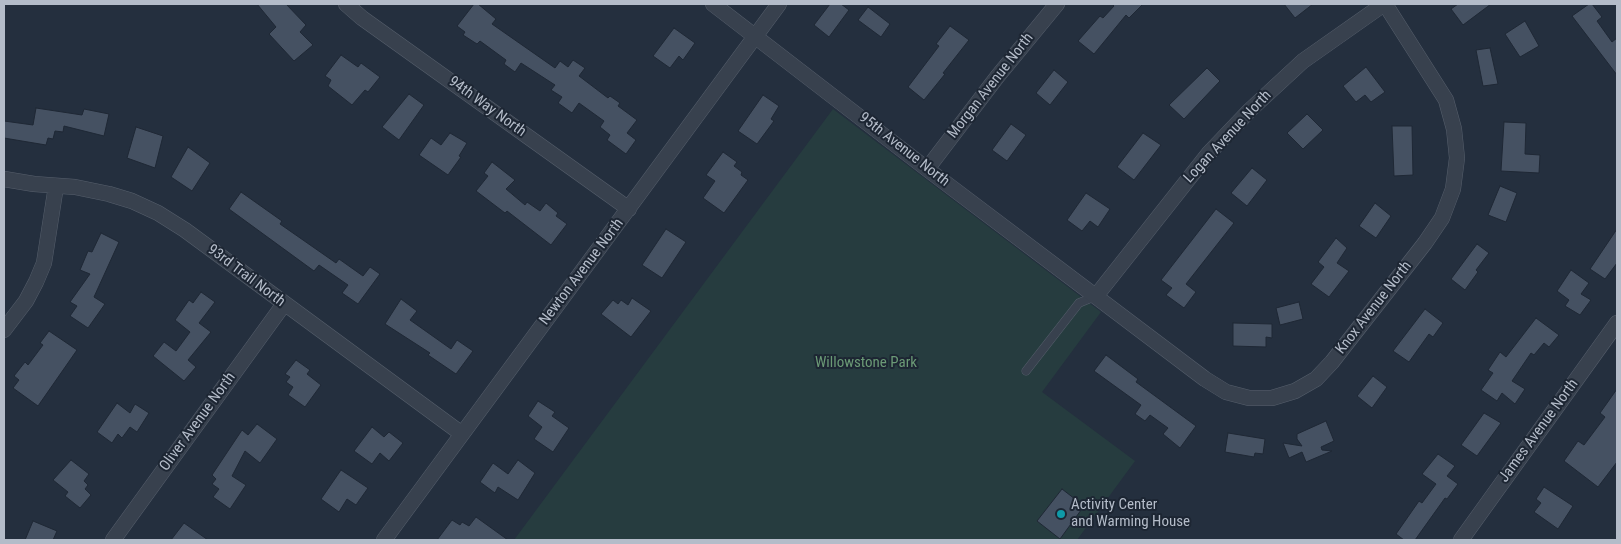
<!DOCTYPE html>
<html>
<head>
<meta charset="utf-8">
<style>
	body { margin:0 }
	#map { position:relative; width:1621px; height:544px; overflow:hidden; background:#242f3e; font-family:"Roboto Condensed",sans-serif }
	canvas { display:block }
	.frame { position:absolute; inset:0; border:5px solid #b4bcc9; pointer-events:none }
</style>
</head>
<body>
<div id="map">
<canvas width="1621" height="544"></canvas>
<div class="frame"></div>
</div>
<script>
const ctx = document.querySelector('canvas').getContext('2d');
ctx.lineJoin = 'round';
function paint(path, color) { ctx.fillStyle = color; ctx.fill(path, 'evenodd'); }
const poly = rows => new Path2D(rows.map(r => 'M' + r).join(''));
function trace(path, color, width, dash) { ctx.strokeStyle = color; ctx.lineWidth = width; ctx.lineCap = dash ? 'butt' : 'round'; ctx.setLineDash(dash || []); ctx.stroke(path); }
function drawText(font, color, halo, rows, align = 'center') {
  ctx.font = font + ' "Roboto Condensed",sans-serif'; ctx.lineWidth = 4; ctx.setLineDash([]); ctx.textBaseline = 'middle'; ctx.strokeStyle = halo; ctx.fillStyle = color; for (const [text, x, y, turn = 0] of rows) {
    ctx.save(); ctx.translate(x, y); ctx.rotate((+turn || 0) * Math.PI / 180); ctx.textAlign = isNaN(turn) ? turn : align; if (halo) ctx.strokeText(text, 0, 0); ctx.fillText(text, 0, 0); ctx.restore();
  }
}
const green = poly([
	[833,109,1101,312,1042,392,1135,461,1077,540,514,540]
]);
const building = poly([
	[257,4,286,4,306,25,300,32,313,45,294,61,269,34,276,27,257,4],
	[474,4,478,4,496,19,492,24,555,68,560,61,568,67,573,60,585,68,579,76,608,98,610,96,620,103,618,106,637,120,627,133,636,140,626,154,607,140,610,135,600,127,604,121,579,103,572,113,558,103,562,97,551,90,555,85,521,63,515,72,504,64,506,60,480,41,477,44,463,35,465,32,457,26,474,4],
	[830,4,841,4,849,10,829,37,814,25,830,4],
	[1112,4,1143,4,1129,18,1126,15,1094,54,1078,41,1100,16,1103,18,1114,6,1112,4],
	[1284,4,1313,4,1295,18,1284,4],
	[1458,4,1491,4,1463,25,1451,9,1458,4],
	[1589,4,1592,4,1602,17,1597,21,1612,42,1617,38,1617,75,1572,16,1589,4],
	[868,7,890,24,881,37,858,20,868,7],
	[1525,21,1539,46,1520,57,1505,34,1525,21],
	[950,26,969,40,943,73,945,74,924,100,908,87,939,46,936,44,950,26],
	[674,28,695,43,683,60,679,56,670,68,653,56,674,28],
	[1490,48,1498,84,1483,86,1476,50,1490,48],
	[341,55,358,67,361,63,380,77,368,92,365,90,352,105,328,86,331,80,325,76,341,55],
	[1366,67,1385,92,1371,102,1365,95,1356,102,1343,86,1366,67],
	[1207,68,1220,81,1184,119,1169,105,1207,68],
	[1054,70,1068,82,1050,105,1036,93,1054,70],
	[409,94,424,105,399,140,382,127,409,94],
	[763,95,779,106,771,119,774,121,757,144,738,131,763,95],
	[36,108,82,115,84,109,109,114,104,136,64,126,63,132,55,131,53,139,48,138,46,145,4,138,4,121,33,125,36,108],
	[1307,114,1323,130,1303,149,1287,133,1307,114],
	[1504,122,1526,123,1525,154,1540,155,1539,173,1501,171,1504,122],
	[1011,124,1026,135,1007,161,992,150,1011,124],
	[1392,126,1412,126,1413,175,1394,176,1392,126],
	[136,127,163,136,155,168,127,158,136,127],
	[450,133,467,143,459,156,461,157,448,175,419,155,431,138,441,145,450,133],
	[1143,133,1161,145,1134,180,1117,167,1143,133],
	[188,147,210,163,192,191,171,177,188,147],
	[723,152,737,162,734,166,742,172,741,175,748,180,724,213,703,198,715,181,706,175,723,152],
	[492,162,515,180,506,189,525,205,527,202,540,211,546,203,558,213,556,216,567,224,551,245,507,211,505,213,476,191,488,176,484,173,492,162],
	[1252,168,1267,180,1247,206,1231,193,1252,168],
	[1500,186,1517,193,1506,222,1488,215,1500,186],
	[241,192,282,221,280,224,336,263,339,259,363,276,370,267,380,274,358,304,342,293,348,285,319,265,314,271,229,209,241,192],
	[1086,193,1110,209,1098,227,1090,221,1082,231,1067,220,1086,193],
	[1375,203,1391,216,1376,238,1359,226,1375,203],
	[1216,209,1234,223,1186,284,1196,292,1184,308,1166,295,1172,288,1161,280,1216,209],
	[666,229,686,242,662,278,642,265,666,229],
	[1617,229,1617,263,1605,279,1590,269,1617,229],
	[101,233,119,242,94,297,105,304,88,328,70,316,77,306,70,302,90,274,80,270,88,251,92,252,101,233],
	[1336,238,1347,248,1337,263,1349,271,1329,297,1311,284,1324,267,1318,262,1336,238],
	[1477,244,1489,253,1476,270,1478,272,1465,290,1451,279,1477,244],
	[1571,270,1589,283,1581,294,1591,300,1580,315,1565,306,1569,300,1557,291,1571,270],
	[201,292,215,302,199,323,211,332,188,360,196,367,184,381,153,356,164,342,176,351,190,332,175,320,189,300,193,303,201,292],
	[632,298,651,311,631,337,601,314,613,300,618,304,621,300,628,305,632,298],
	[401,299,417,311,410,320,451,349,457,340,473,351,456,374,428,355,430,353,385,324,401,299],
	[1299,302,1303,319,1280,325,1276,308,1299,302],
	[1425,309,1443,323,1433,337,1429,334,1409,362,1393,351,1425,309],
	[1536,318,1559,335,1549,347,1544,343,1534,355,1531,353,1512,381,1525,389,1515,404,1502,393,1497,401,1481,390,1493,373,1488,370,1500,352,1506,357,1536,318],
	[1233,323,1272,324,1272,338,1266,337,1266,347,1233,346,1233,323],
	[49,331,77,350,38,406,13,388,19,380,14,376,25,362,28,365,43,345,40,343,49,331],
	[1106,355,1138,379,1136,382,1196,426,1180,448,1163,434,1168,428,1150,415,1145,421,1135,414,1141,405,1094,371,1106,355],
	[296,360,310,370,307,374,321,385,305,407,288,395,293,387,286,382,290,377,285,374,296,360],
	[1373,376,1387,387,1372,408,1357,396,1373,376],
	[1617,389,1617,462,1598,487,1564,461,1578,441,1584,445,1605,417,1600,413,1617,389],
	[538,401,555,412,552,416,569,428,553,452,534,439,542,427,528,416,538,401],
	[117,403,130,413,135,404,149,413,137,432,130,427,122,438,118,434,112,443,97,432,117,403],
	[1484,413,1501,423,1477,456,1461,445,1484,413],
	[1326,421,1334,441,1321,447,1322,450,1332,451,1306,462,1302,452,1289,458,1283,443,1302,446,1297,439,1297,434,1326,421],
	[257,424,277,439,260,463,245,451,232,476,246,485,230,509,213,497,219,489,212,484,216,479,212,475,242,430,248,435,257,424],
	[372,427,384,437,389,432,403,443,389,461,380,453,372,464,354,451,372,427],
	[1228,433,1265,439,1263,454,1255,453,1254,457,1225,452,1228,433],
	[1438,454,1455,466,1447,476,1458,484,1447,499,1445,498,1415,540,1404,540,1396,534,1419,501,1422,503,1436,484,1422,474,1438,454],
	[71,460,89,474,84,481,88,485,85,489,91,495,80,508,65,496,68,492,53,480,71,460],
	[518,460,535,473,518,500,498,487,495,493,480,482,493,463,508,474,518,460],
	[341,470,368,488,356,505,347,499,339,512,321,499,341,470],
	[1544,487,1573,506,1558,529,1534,512,1541,503,1536,499,1544,487],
	[1062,489,1084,506,1060,539,1037,521,1062,489],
	[476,517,508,540,437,540,452,520,460,525,462,522,469,526,476,517],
	[33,521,57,531,53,540,25,540,33,521],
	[184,523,208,540,171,540,184,523]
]);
const service = poly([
	[1026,371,1079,303,1096,296]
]);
const minor = poly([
	[346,4,362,18,629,209],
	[713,4,927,169,1205,379,1226,392,1249,398,1272,398,1295,391,1316,379,1332,362,1425,243,1442,218,1453,189,1457,158,1454,129,1446,100,1385,4],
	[927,169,997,77,1057,4],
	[4,179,34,184,75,187,109,194,132,201,158,213,185,230,462,434],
	[1096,296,1209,153,1250,110,1303,61,1384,4],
	[4,330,26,301,36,282,44,263,56,186],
	[113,540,284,304],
	[384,540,779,4],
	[1461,540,1617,323]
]);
const markers = [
	[1061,514,5,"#0f9aa8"]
];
const streetNames = [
	["Morgan Avenue North",991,86,-52],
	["94th Way North",487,107,36],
	["Logan Avenue North",1228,137,-47],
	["95th Avenue North",904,150,38],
	["Newton Avenue North",582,272,-53],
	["93rd Trail North",246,276,37],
	["Knox Avenue North",1374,308,-52],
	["Oliver Avenue North",198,422,-54],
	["James Avenue North",1539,431,-54]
];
const parkNames = [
	["Willowstone Park",866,363]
];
const poiNames = [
	["Activity Center",1071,505],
	["and Warming House",1071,522]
];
paint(green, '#263c3f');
paint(building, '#455162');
trace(building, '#1f2835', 1);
trace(service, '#565f6c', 9);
trace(minor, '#565f6c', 16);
trace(service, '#38414e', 8);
trace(minor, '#38414e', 15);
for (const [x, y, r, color] of markers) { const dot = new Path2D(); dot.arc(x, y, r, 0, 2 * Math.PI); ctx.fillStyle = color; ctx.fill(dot); trace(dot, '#1d2633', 2); }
drawText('15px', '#b4bcc9', '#1d2633', streetNames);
drawText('15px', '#6b9a76', '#1d2633', parkNames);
drawText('15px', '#b4bcc9', '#1d2633', poiNames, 'left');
</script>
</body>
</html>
